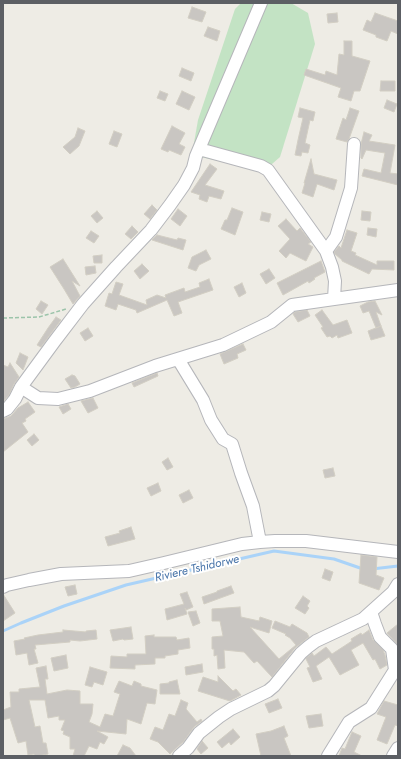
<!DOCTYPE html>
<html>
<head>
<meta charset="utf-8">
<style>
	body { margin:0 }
	#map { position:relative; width:401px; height:759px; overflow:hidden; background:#eeece5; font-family:Jost,sans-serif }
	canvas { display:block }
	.frame { position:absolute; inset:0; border:4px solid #5c5f64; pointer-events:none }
</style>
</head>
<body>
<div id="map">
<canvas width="401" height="759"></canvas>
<div class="frame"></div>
</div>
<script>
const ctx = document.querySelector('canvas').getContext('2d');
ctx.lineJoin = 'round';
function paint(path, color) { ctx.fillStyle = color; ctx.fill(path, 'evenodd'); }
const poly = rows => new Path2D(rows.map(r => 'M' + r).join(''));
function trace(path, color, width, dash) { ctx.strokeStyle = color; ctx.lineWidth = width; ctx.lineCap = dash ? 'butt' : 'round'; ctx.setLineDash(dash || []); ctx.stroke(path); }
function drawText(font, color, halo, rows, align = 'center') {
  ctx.font = font + ' Jost,sans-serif'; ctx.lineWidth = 4; ctx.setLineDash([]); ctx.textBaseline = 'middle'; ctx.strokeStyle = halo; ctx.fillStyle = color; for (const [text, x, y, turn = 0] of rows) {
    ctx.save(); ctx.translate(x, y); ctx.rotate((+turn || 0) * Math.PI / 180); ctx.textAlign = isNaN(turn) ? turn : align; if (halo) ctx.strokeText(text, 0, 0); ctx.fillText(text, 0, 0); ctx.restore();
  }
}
const green = poly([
	[241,3,291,3,308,13,315,44,280,157,264,171,196,156,192,154,198,120,235,9]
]);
const stream = poly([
	[372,569,398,566],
	[3,631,21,623,64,606,126,585,274,551,334,559,363,569]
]);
const building = poly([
	[192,7,206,12,202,22,188,18,192,7],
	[337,13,338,22,328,23,327,14,337,13],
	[375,13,398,21,398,34,391,31,387,41,376,37,376,35,363,30,367,20,371,22,375,13],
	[208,27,220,31,217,41,204,36,208,27],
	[344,41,352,41,352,56,370,61,360,91,354,91,351,101,338,97,341,88,304,75,306,69,325,75,326,71,337,75,339,54,344,55,344,41],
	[182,68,194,73,191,81,179,76,182,68],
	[381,81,395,81,395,91,380,91,381,81],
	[160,91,168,94,165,101,157,98,160,91],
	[182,91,195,97,189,110,176,104,182,91],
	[387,100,397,104,394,112,384,108,387,100],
	[300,108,315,112,313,121,310,120,305,143,310,145,308,153,302,152,301,156,295,155,298,140,303,118,298,117,300,108],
	[350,108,359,111,349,139,347,142,336,139,343,118,346,120,350,108],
	[172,126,185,133,179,144,185,147,181,155,169,150,168,152,161,149,172,126],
	[78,128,85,131,79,146,70,154,63,147,75,137,78,128],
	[114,131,122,134,117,147,109,144,114,131],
	[364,132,372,135,369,141,395,145,390,173,398,174,398,185,362,176,364,169,381,173,385,153,366,150,362,159,361,158,361,144,364,132],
	[311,159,314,174,337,180,334,190,317,184,313,197,302,193,305,183,304,183,311,159],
	[210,164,217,169,205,185,224,191,221,199,209,196,207,202,199,199,200,195,191,192,210,164],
	[152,205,157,210,150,219,144,214,152,205],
	[232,208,243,212,235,235,221,229,225,220,227,220,232,208],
	[178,209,187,216,180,226,171,219,178,209],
	[97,211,103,218,97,223,91,216,97,211],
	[362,211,371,212,370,221,361,220,362,211],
	[262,212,271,214,269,222,260,220,262,212],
	[286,219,297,231,300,228,311,242,308,244,313,247,306,261,290,253,286,258,279,251,290,239,278,226,286,219],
	[132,226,138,232,131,239,125,234,132,226],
	[368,228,377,229,376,237,367,235,368,228],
	[347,230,357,233,351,251,356,253,355,255,377,265,377,261,394,261,394,270,372,269,369,274,342,261,342,260,335,254,334,252,339,246,341,248,347,230],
	[91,231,99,236,94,243,86,238,91,231],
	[157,235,177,240,178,238,186,240,183,250,152,240,157,235],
	[206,250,211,259,199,265,196,271,188,268,192,257,206,250],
	[102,255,102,263,94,263,93,256,102,255],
	[63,259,80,286,72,281,80,296,73,304,64,289,50,267,63,259],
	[321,261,325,272,314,278,315,279,309,283,308,281,283,295,277,283,321,261],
	[142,264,149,271,140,279,134,271,142,264],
	[95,266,96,273,86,275,85,267,95,266],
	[269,269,275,278,266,284,260,274,269,269],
	[209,279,213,290,178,302,182,313,174,316,167,300,137,313,136,310,118,304,116,310,105,306,109,293,112,294,116,282,123,284,119,295,147,305,146,300,157,295,166,298,165,295,184,288,185,292,200,287,199,283,209,279],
	[242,283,246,293,239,297,234,287,242,283],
	[41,301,48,305,42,314,36,309,41,301],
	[375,301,382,315,376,312,381,326,376,328,369,311,363,313,360,306,368,302,375,301],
	[307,310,310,316,298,322,293,314,295,312,307,310],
	[322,310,333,325,347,320,352,333,338,338,337,335,332,338,330,336,327,337,321,328,323,327,315,315,322,310],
	[56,317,61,320,41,347,37,345,48,328,56,317],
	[381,326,385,336,371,340,368,331,381,326],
	[88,328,93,336,85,341,80,333,88,328],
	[243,344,246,350,237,354,238,358,224,364,220,354,243,344],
	[20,353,28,357,23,370,16,363,20,353],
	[10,363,19,377,14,384,9,395,3,402,3,365,8,367,10,363],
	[157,373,158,376,134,387,132,383,157,373],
	[72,375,75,376,80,384,75,387,71,388,65,379,72,375],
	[93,398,98,408,88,413,81,401,93,398],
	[28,402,35,412,25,419,26,421,22,423,28,432,3,452,3,419,11,416,18,408,28,402],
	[68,404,71,409,63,414,59,407,68,404],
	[34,434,39,440,32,446,27,440,34,434],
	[168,458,173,467,167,470,162,462,168,458],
	[333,468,335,476,325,478,323,470,333,468],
	[158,483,161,491,151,496,147,488,158,483],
	[189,490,193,498,183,503,179,495,189,490],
	[131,527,135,539,108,546,105,537,120,533,119,531,131,527],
	[361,555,377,557,376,575,384,578,379,590,359,583,361,555],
	[325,569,333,572,330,581,322,578,325,569],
	[75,585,77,594,68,596,65,587,75,585],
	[231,586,234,593,204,604,202,597,217,592,217,591,231,586],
	[187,592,193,607,186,610,185,608,187,614,167,620,165,609,184,604,180,594,187,592],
	[3,594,15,613,3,621,3,594],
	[303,596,310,601,307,606,309,608,305,614,295,608,303,596],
	[240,607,241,617,259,621,260,617,272,621,269,633,250,627,279,659,296,645,290,638,285,635,286,634,272,628,275,621,290,627,292,624,307,633,309,637,295,648,272,677,257,661,254,663,244,652,224,650,225,668,218,669,217,655,214,656,214,649,212,649,212,637,223,636,220,621,212,621,212,609,240,607],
	[196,611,200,623,193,626,188,612,196,611],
	[398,624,398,645,387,633,398,624],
	[131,627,133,639,124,640,123,639,113,641,110,630,131,627],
	[63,630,86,632,86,631,96,630,97,639,80,641,70,640,70,642,35,645,36,649,34,649,38,663,29,665,27,653,16,655,14,641,25,639,24,638,38,635,63,632,63,630],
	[369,630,373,640,383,650,385,655,387,665,380,669,375,659,373,660,363,643,351,650,359,665,340,675,329,657,316,666,322,679,313,682,307,668,310,667,306,659,306,658,312,653,314,656,326,647,332,654,352,641,351,639,361,633,362,635,369,630],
	[154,635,154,637,176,637,177,640,189,638,190,648,178,650,178,654,165,656,165,658,155,658,155,664,135,665,135,669,110,668,111,656,127,657,127,654,146,654,145,636,154,635],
	[66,655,68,668,54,671,51,658,66,655],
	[202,664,203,672,186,675,185,667,202,664],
	[46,666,48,679,45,679,47,694,67,690,80,691,80,704,93,704,92,714,89,722,100,727,105,714,113,716,120,694,114,692,119,681,132,686,134,681,141,684,141,686,157,690,155,704,147,703,141,724,127,719,126,734,97,731,108,737,104,744,100,742,97,749,89,746,84,756,73,756,75,749,70,749,70,737,63,734,64,731,61,730,65,720,59,720,59,716,48,718,45,700,29,700,35,727,40,726,43,743,46,743,48,754,37,756,35,756,34,754,28,755,26,741,18,743,10,718,3,720,3,710,11,707,10,692,19,692,19,689,40,687,36,668,46,666],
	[90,667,107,672,103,685,94,682,92,687,85,685,90,667],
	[218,676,233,691,236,689,241,695,230,701,198,691,203,677,218,682,218,676],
	[177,680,180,694,160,694,160,684,169,683,169,682,177,680],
	[278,699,282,708,269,713,265,704,278,699],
	[181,700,188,703,186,709,197,722,201,719,202,721,194,727,184,741,170,754,158,742,150,739,155,727,163,730,169,714,175,716,181,700],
	[384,701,398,705,398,726,395,725,387,744,377,740,386,717,377,714,384,701],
	[321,714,323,726,309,728,306,716,321,714],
	[284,726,288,736,284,738,291,756,261,756,256,734,271,731,284,726],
	[233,729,240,737,231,745,229,742,222,748,217,742,233,729],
	[352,732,361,736,354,752,362,756,339,756,342,748,345,749,352,732],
	[202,741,208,748,201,754,197,749,202,741],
	[123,745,130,748,136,756,117,756,123,745]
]);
const path = poly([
	[3,318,39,317,66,309]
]);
const minor = poly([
	[199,149,261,166,268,170,326,251,332,267,335,281,334,299,398,290],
	[326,251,336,237,351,188,354,144],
	[178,359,203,400,211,420,223,439,232,444,241,473,253,506,260,542],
	[21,387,38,398,58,399,90,391,155,366,223,345,271,322,292,305,334,299],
	[3,411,7,409,15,399,21,387,54,342,83,304,116,267,151,230,170,205,184,185,193,168,196,156,261,3],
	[3,587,7,585,29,580,61,574,129,571,164,563,242,544,260,542,275,541,306,541,398,552],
	[179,756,188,748,199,733,219,717,231,709,268,691,274,686,301,653,308,647,316,641,363,619,393,592,398,584],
	[328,756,349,722,371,708,395,670,392,649,380,637,375,624,371,612],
	[393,756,398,748]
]);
const waterNames = [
	["Riviere Tshidorwe",197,569,-13]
];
paint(green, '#c3e3c4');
trace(stream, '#aad3f8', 3);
paint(building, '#c9c6c2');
trace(building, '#d2cec3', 1);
trace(minor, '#b5b6ba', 14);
trace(path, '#9cc4aa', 1.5, [4, 2]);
trace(minor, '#fff', 12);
drawText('italic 12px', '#4874a9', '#fff', waterNames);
</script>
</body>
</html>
